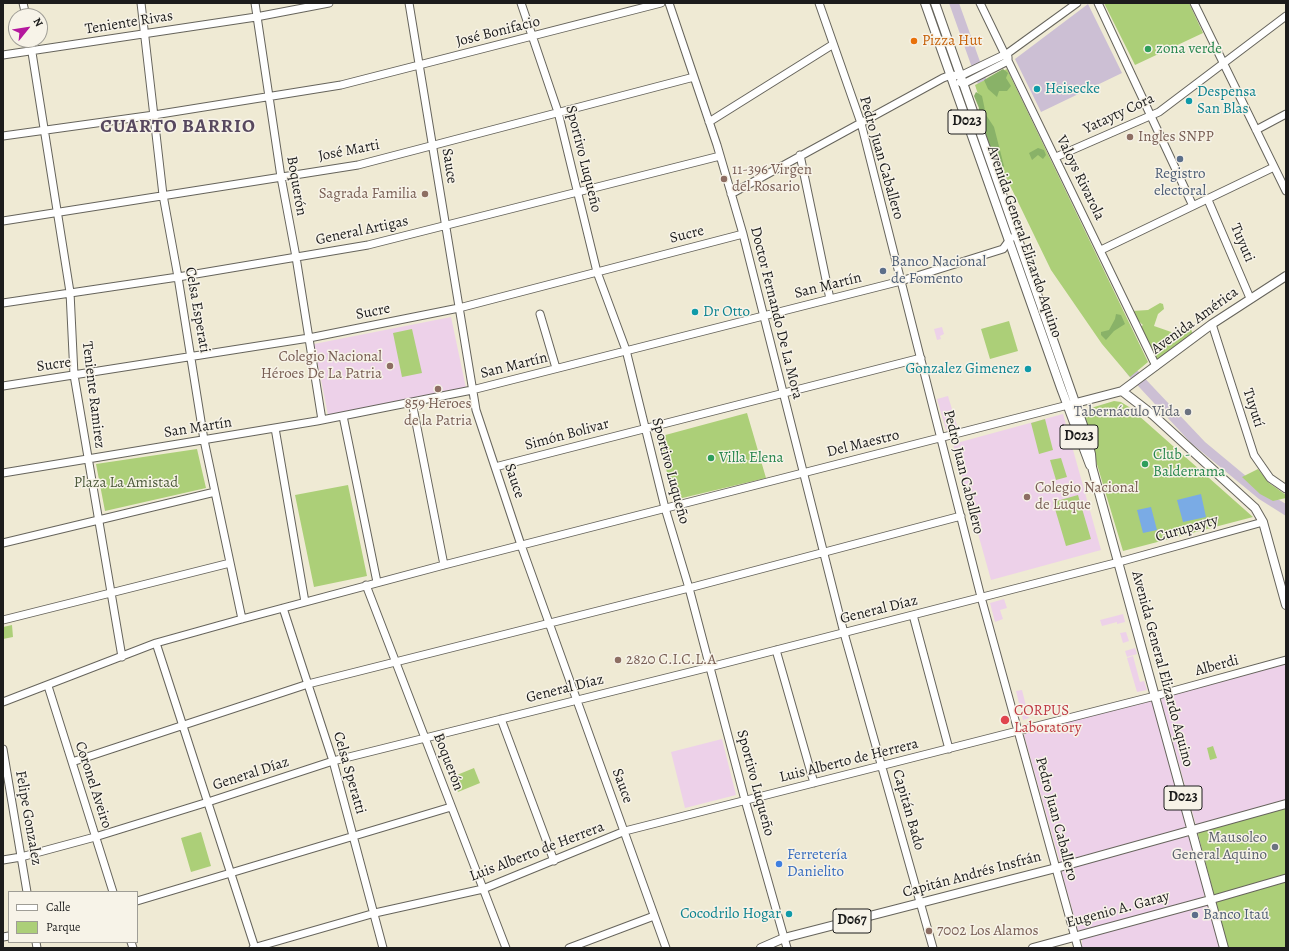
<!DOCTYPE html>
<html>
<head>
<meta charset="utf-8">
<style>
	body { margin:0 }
	#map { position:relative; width:1289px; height:951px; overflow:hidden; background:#efead4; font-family:Alegreya,serif }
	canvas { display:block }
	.frame { position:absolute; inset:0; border:4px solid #1c1c1c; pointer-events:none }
	.legend { position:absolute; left:8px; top:891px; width:130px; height:52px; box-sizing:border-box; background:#f7f3e8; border:1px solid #9f9d96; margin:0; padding:5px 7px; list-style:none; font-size:12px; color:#1c1c1c }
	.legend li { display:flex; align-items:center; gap:8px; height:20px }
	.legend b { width:20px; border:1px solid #9f9d96 }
	.north { position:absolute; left:8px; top:8px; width:40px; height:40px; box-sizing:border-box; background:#f7f3e8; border:1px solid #9f9d96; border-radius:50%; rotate:60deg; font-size:11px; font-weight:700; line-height:16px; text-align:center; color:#1c1c1c }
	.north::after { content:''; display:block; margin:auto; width:14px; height:18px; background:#b5179e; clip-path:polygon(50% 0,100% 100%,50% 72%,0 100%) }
</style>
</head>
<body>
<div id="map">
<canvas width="1289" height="951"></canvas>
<div class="frame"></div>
<ul class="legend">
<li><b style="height:5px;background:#fff"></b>Calle</li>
<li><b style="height:11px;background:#accf78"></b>Parque</li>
</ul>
<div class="north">N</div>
</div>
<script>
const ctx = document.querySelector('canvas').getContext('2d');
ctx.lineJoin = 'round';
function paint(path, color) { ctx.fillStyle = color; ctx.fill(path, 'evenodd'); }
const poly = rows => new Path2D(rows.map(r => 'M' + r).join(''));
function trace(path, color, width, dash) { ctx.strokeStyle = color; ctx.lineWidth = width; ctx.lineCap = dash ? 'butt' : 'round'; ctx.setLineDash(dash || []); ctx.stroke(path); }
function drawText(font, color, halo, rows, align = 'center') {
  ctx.font = font + ' Alegreya,serif'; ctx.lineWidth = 3; ctx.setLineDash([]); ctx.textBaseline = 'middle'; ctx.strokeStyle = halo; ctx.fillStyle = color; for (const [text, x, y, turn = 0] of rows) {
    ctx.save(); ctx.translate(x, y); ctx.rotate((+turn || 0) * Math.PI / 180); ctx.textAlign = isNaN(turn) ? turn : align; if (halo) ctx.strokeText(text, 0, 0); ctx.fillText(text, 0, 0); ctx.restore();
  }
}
const built = poly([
	[451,317,466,388,328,415,314,344],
	[942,327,944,334,940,336,941,339,937,340,934,329],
	[948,396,958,429,949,431,946,430,937,399],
	[1063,414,1101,550,991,580,953,444],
	[1004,599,1007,608,1000,610,1003,619,995,622,990,603],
	[1123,614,1125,622,1117,624,1117,622,1102,626,1100,620],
	[1126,632,1129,641,1123,643,1120,633],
	[1135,648,1137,654,1127,657,1125,651],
	[1133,656,1140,682,1144,681,1147,690,1137,692,1127,658],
	[1286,664,1286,801,1196,825,1161,700,1163,697],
	[1022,690,1029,718,1023,720,1016,691],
	[1152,701,1154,704,1186,825,1185,828,1060,862,1024,735,1027,732],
	[722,739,736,795,685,808,671,752],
	[1188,836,1190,838,1205,894,1203,898,1082,931,1078,930,1062,873,1062,870],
	[1206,905,1209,907,1220,948,1082,948,1082,938]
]);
const industrial = poly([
	[949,3,959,3,1021,176,1136,369,1205,442,1264,491,1286,504,1286,516,1259,499,1191,443,1128,375,1086,318,1012,180],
	[1088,4,1122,73,1041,112,1015,59]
]);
const green = poly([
	[929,3,930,3,950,61,949,60],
	[1104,3,1189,3,1203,33,1135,65],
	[1007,69,1148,362,1130,377,1102,344,1051,270,1003,171,975,85],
	[1020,260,1021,260,1066,389,1065,389],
	[1160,303,1163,304,1164,309,1158,314,1154,326,1177,334,1182,328,1185,328,1188,331,1191,329,1193,335,1162,361,1157,360,1139,328,1143,325,1135,318,1132,311,1148,310],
	[1009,321,1018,351,990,359,981,329],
	[412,329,422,373,402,377,393,333],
	[1114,401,1121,402,1129,407,1253,517,1123,551,1081,411],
	[747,413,766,478,674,500,658,437],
	[1045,419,1053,450,1039,454,1031,423],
	[197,449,206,488,105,511,96,464],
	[1061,458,1067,477,1056,480,1050,460],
	[1258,469,1269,483,1286,495,1286,498,1273,501,1260,494,1242,477],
	[348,485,367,576,314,587,295,495],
	[1078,495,1091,539,1066,546,1053,502],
	[12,625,13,637,3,639,3,627],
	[1213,746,1217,758,1210,760,1207,748],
	[474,768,480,783,458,792,452,777],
	[1286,808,1286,948,1228,948,1198,834,1201,831],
	[201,832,211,866,191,872,181,838]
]);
const forest = poly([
	[1003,69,1008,73,1006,78,1011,86,1007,91,999,91,997,97,988,89,984,80],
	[976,92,982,96,986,115,994,127,1004,166,1000,175,997,174,989,143,982,132,985,122,978,118,977,116,979,108,974,96],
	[1038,148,1044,150,1046,155,1043,159,1038,155,1032,160,1029,153],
	[1116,314,1121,315,1125,324,1114,331,1106,340,1101,335,1101,332,1109,330,1115,319]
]);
const water = poly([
	[1201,494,1206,517,1183,522,1177,500],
	[1151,507,1157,530,1143,533,1137,510]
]);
const minor = poly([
	[23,3,26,16],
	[141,3,163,195,178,277,204,440,242,619],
	[255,3,281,177,296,257,322,420],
	[409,3,476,410,521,545,666,948],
	[521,3,558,112,597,272,626,350,665,508,689,588,745,800,787,948],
	[669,3,717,145,743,234,844,633,933,948],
	[819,3,861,123,981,597,1078,948],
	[980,3,1156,366],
	[1098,3,1193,206],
	[1194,3,1286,191],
	[30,40,70,292,74,375,122,657],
	[3,55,256,17,329,3],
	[960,82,963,84,1008,61,1008,57],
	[709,122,832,45],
	[1256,130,1286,114],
	[3,136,154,115,341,85,661,3],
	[800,155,830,299],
	[1056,157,1159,112,1286,16],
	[731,194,943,78,951,75,960,76,1008,53,1077,3],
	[1208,200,1250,298],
	[3,221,358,165,694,77],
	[1101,250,1274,167],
	[3,303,178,277,368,245,720,156],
	[540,314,556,368],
	[1212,324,1254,455,1270,478,1286,489],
	[3,386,309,338,459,308,743,234],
	[412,402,444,565],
	[343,416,377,582],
	[275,428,305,602],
	[495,467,921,358],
	[3,473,317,421,472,390,901,281,1003,249,1011,238],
	[3,543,215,492],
	[366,585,506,948],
	[283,608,333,761,383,948],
	[913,615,949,749],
	[3,620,230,563],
	[156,643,255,948],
	[776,650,814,783],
	[48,686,113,892],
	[3,702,156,643,242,619,444,565,1068,405],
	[501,719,554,861],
	[3,749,27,892],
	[72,762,308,684,689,588,961,516],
	[3,860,21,857,95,837,208,802,333,761,710,667,1119,562,1263,522],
	[1210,900,1286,878],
	[137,901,451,807],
	[3,937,9,936],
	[36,942,37,948],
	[131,942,133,948],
	[253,948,375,913,483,889,625,831,1155,696,1286,660],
	[569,948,654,916]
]);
const major = poly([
	[925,3,1061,388,1090,465],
	[935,3,1084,428,1091,454,1092,467,1224,948],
	[1122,391,1212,324,1286,276],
	[1072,404,1122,391,1153,415,1255,508,1263,522,1286,605],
	[761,948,784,938,1056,868,1286,804],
	[1033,948,1210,900]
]);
const markers = [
	[914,41,4,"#e8710a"],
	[1148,49,4,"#2e9e5b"],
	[1037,89,4,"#0f9aa8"],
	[1189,101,4,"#0f9aa8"],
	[1130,137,4,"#8d6e63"],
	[1180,159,4,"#5c6f8a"],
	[724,179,4,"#8d6e63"],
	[425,194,4,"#8d6e63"],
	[883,271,4,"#5c6f8a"],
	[695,312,4,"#0f9aa8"],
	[390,366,4,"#8d6e63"],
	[1028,369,4,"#0f9aa8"],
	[438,389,4,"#8d6e63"],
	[1188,412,4,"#6b7280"],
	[711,458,4,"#2e9e5b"],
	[1145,464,4,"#2e9e5b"],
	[1027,497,4,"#8d6e63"],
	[618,660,4,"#8d6e63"],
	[1005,720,5,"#e0444e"],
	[1275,847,4,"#6b7280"],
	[779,864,4,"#3f7fe0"],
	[789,914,4,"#0f9aa8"],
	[1195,915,4,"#5c6f8a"],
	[929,931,4,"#8d6e63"]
];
const shields = [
	[967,122,38],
	[1079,437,38],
	[1183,798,38],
	[852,921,38]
];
const shieldNames = [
	["D023",967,122],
	["D023",1079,437],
	["D023",1183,798],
	["D067",852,921]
];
const streetNames = [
	["Teniente Rivas",129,23,-9],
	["José Bonifacio",498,32,-14],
	["Yatayty Cora",1119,114,-25],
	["José Marti",349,151,-11],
	["Pedro Juan Caballero",881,158,74],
	["Sportivo Luqueño",583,159,76],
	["Sauce",449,166,81],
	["Valoys Rivarola",1080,178,64],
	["Boquerón",296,186,80],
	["General Artigas",362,231,-12],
	["Sucre",687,235,-14],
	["Avenida General Elizardo Aquino",1024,242,71],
	["Tuyuti",1242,243,67],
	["San Martín",828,286,-14],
	["Celsa Esperati",197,310,80],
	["Sucre",373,312,-11],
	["Doctor Fernando De La Mora",776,313,76],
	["Avenida América",1195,321,-36],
	["Sucre",54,365,-8],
	["San Martín",514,366,-14],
	["Teniente Ramirez",93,395,83],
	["Tuyutí",1253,408,72],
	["San Martín",198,428,-9],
	["Simón Bolivar",567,435,-15],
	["Del Maestro",863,444,-14],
	["Sportivo Luqueño",670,471,75],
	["Pedro Juan Caballero",963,472,76],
	["Sauce",514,481,72],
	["Curupayty",1187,529,-16],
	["General Díaz",879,610,-14],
	["Alberdi",1217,666,-15],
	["Avenida General Elizardo Aquino",1162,669,75],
	["General Díaz",565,689,-14],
	["Luis Alberto de Herrera",849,761,-14],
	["Boquerón",448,762,69],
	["Celsa Speratti",349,773,74],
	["General Díaz",251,774,-18],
	["Sportivo Luqueño",755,783,75],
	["Coronel Aveiro",93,785,72],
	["Sauce",622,786,70],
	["Capitán Bado",908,810,74],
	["Felipe Gonzalez",28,818,80],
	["Pedro Juan Caballero",1056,819,75],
	["Luis Alberto de Herrera",537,852,-21],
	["Capitán Andrés Insfrán",972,875,-15],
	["Eugenio A. Garay",1118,910,-15]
];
const foodNames = [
	["Pizza Hut",922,41]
];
const leisureNames = [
	["zona verde",1156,49],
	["Club -",1153,455],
	["Balderrama",1153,472],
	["Villa Elena",719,458]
];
const cultureNames = [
	["Heisecke",1045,89],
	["Despensa",1197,92],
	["San Blas",1197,109],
	["Dr Otto",703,312],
	["Gonzalez Gimenez",1020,369,"right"],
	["Cocodrilo Hogar",781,914,"right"]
];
const educationNames = [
	["Ingles SNPP",1138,137],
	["11-396 Virgen",732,170],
	["del Rosario",732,187],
	["Sagrada Familia",417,194,"right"],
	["Colegio Nacional",382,357,"right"],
	["Héroes De La Patria",382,374,"right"],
	["859 Heroes",438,404,"center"],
	["de la Patria",438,421,"center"],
	["Colegio Nacional",1035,488],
	["de Luque",1035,505],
	["2820 C.I.C.L.A",626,660],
	["7002 Los Alamos",937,931]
];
const serviceNames = [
	["Registro",1180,174,"center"],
	["electoral",1180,191,"center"],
	["Banco Nacional",891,262],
	["de Fomento",891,279],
	["Banco Itaú",1203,915]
];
const worshipNames = [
	["Tabernáculo Vida",1180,412],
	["Mausoleo",1267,838],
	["General Aquino",1267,855]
];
const parkNames = [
	["Plaza La Amistad",126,483]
];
const healthNames = [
	["CORPUS",1014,711],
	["Laboratory",1014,728]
];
const shopNames = [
	["Ferretería",787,855],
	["Danielito",787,872]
];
const districtNames = [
	["CUARTO BARRIO",178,127]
];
paint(built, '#edd1e9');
paint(industrial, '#ccbfd4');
paint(green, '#accf78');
paint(forest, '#89b268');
paint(water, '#7aabe5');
trace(minor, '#66645c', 9);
trace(major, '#66645c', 10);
trace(minor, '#fff', 7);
trace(major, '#fff', 8);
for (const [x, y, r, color] of markers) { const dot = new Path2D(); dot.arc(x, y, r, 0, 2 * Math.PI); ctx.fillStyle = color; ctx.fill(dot); trace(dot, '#f7f3e8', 1.5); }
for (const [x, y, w] of shields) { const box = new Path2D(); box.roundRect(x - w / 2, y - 12, w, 24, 3); ctx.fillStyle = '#f7f3e8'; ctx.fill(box); trace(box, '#1c1c1c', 1); }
drawText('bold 14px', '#1c1c1c', null, shieldNames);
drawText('15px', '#1c1c1c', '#f7f3e8', streetNames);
drawText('15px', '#c56008', '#f7f3e8', foodNames, 'left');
drawText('15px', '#27864d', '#f7f3e8', leisureNames, 'left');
drawText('15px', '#0d838f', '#f7f3e8', cultureNames, 'left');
drawText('15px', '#785e54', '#f7f3e8', educationNames, 'left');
drawText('15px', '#4e5e75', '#f7f3e8', serviceNames, 'left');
drawText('15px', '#5b616d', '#f7f3e8', worshipNames, 'right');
drawText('15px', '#4e5b3c', '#f7f3e8', parkNames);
drawText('15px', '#be3a42', '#f7f3e8', healthNames, 'left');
drawText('15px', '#366cbe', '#f7f3e8', shopNames, 'left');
ctx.letterSpacing = '1px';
drawText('bold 19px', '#57485e', '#f7f3e8', districtNames);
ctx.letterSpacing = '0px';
</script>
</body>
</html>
